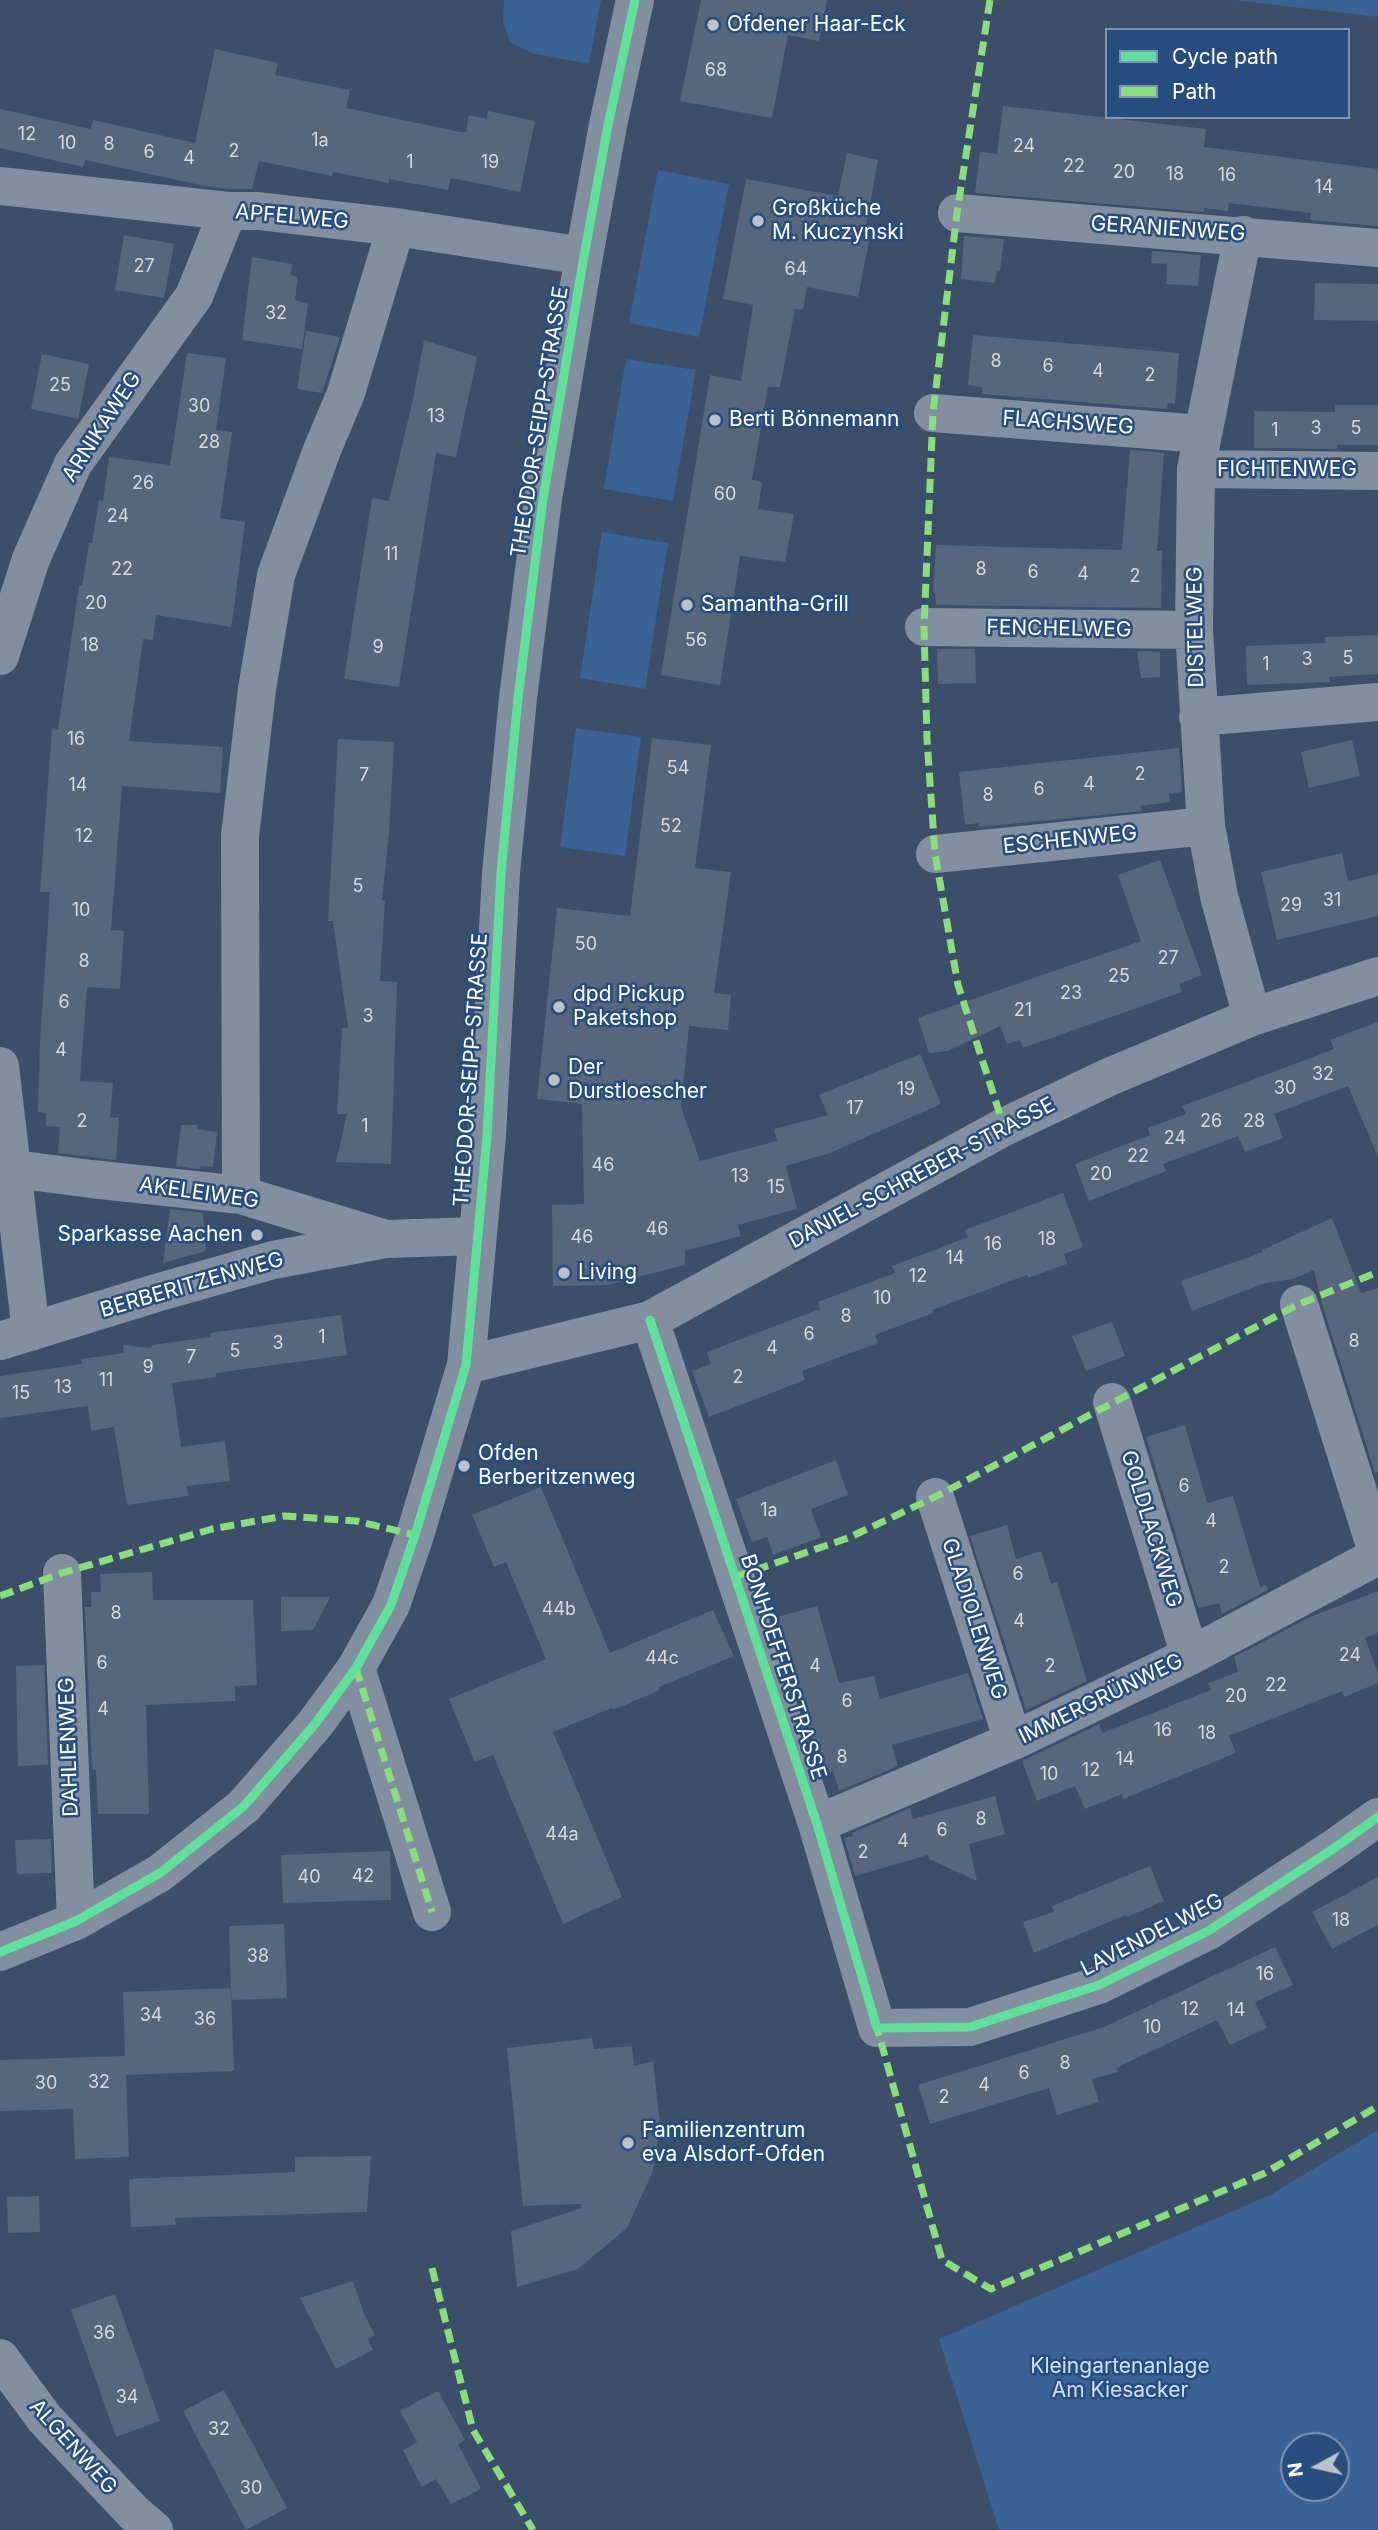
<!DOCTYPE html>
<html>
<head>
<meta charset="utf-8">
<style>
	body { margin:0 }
	#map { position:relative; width:1378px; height:2530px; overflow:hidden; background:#3b4f6a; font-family:Inter,sans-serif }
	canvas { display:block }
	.legend { position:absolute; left:1105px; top:28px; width:245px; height:91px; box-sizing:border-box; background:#274c7e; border:2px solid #7d94b2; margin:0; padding:9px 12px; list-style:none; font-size:21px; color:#fff }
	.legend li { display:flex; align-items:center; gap:14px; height:35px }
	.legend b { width:35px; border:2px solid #7d94b2 }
	.north { position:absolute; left:1280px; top:2432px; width:70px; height:70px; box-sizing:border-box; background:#274c7e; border:2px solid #7d94b2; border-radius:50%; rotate:262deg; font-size:19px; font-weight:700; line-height:28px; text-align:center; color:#fff }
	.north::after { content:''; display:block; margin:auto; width:24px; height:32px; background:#bac1cb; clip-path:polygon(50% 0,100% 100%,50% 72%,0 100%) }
</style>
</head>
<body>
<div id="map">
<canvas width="1378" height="2530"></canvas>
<ul class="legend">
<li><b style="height:9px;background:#60e19b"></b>Cycle path</li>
<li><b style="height:9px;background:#8add7b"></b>Path</li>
</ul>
<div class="north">N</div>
</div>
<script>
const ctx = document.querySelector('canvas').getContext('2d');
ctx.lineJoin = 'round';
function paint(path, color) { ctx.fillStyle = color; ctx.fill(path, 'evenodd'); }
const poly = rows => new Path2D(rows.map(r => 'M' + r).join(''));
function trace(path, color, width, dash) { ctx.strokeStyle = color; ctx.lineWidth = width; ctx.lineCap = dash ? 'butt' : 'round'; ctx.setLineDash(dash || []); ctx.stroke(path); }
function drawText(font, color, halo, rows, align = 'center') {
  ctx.font = font + ' Inter,sans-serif'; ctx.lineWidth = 5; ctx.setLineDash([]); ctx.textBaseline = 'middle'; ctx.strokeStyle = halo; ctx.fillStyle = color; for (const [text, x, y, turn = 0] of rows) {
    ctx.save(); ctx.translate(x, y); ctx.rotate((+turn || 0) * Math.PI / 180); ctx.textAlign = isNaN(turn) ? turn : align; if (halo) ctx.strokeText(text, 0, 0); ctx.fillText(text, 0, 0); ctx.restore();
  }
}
const green = poly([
	[504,0,601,0,589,64,531,53,510,42,503,21],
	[1234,0,1378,0,1378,17],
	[658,170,729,184,699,337,629,323],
	[626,359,696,370,673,501,604,489],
	[602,532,668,543,645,689,580,678],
	[576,728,641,737,625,856,560,847],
	[1378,2130,1378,2530,999,2530,939,2339,1270,2195],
	[1294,2446,1336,2446,1336,2488,1294,2488]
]);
const building = poly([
	[701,0,827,0,819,41,788,35,772,118,680,101],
	[215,49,278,63,275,75,350,90,346,108,460,132,466,132,469,115,487,119,488,111,535,121,520,192,451,178,448,190,389,179,389,183,333,172,332,176,259,161,252,189,229,189,205,186,85,160,83,167,0,148,0,109,91,129,93,120,195,143],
	[1003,106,1206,129,1204,147,1378,169,1378,226,1310,220,1311,213,1229,203,1228,211,1204,208,1204,212,975,193,980,152,997,154],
	[847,153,878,160,866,226,872,227,858,297,807,287,803,310,795,309,780,387,768,387,752,480,762,482,758,509,794,514,785,562,740,556,720,685,661,675,710,375,741,381,753,305,723,299,746,179,838,196],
	[124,235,174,244,164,298,115,290],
	[964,236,1004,239,1000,271,997,270,995,283,961,279],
	[1152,251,1201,255,1198,286,1166,284,1167,264,1151,263],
	[252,257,292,264,291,275,298,277,295,300,308,304,302,349,242,340],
	[1315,283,1378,284,1378,321,1314,320],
	[306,331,340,337,322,393,297,389],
	[973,335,1179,353,1175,404,1168,403,1167,409,982,394,982,387,968,385],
	[424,340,477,357,456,457,436,453,399,687,344,679,372,498,389,501,413,399],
	[187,353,226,358,216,430,232,432,220,518,245,522,234,608,231,627,156,615,153,640,143,639,129,741,223,747,220,793,122,786,111,930,124,931,120,989,87,987,80,1081,113,1083,110,1117,119,1118,116,1160,58,1153,60,1127,46,1126,46,1113,38,1112,40,1042,50,892,40,892,52,728,58,729,79,586,82,586,89,543,92,543,99,500,103,501,109,457,170,465],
	[42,354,89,364,78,419,31,409],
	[1335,405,1378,405,1378,445,1337,445,1337,449,1254,448,1254,411,1335,412],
	[1130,450,1164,453,1157,551,1162,551,1161,608,936,605,935,593,933,593,936,545,1122,550],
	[1378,635,1378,674,1329,677,1330,682,1247,685,1246,646,1325,643,1325,637],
	[937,649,975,649,976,683,938,684],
	[1137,651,1160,652,1160,677,1141,678],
	[652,738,711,745,695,868,731,872,714,993,731,995,728,1030,689,1026,681,1107,700,1161,777,1141,774,1129,828,1115,819,1095,920,1054,941,1104,830,1153,786,1166,797,1209,738,1225,741,1236,685,1251,685,1265,607,1285,553,1286,552,1205,584,1204,582,1104,537,1099,557,908,630,916],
	[338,739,394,742,389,833,382,900,385,901,380,981,397,982,391,1164,336,1162,347,1114,337,1114,342,1028,348,1028,333,921,328,921],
	[1352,740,1360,776,1309,788,1301,752],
	[1179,748,1182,792,1169,794,1170,802,1140,806,1142,811,979,827,979,823,965,825,959,772],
	[1342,853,1348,881,1378,874,1378,916,1277,940,1261,872],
	[1160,860,1202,975,1179,984,1182,992,1023,1048,1020,1040,1007,1044,1000,1026,948,1051,929,1053,918,1018,1141,941,1118,875],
	[1378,1022,1378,1157,1348,1086,1274,1114,1283,1138,1245,1152,1238,1136,1163,1164,1166,1171,1089,1201,1075,1164,1150,1135,1148,1128,1186,1114,1182,1106,1334,1049,1330,1040],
	[181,1125,197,1125,197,1129,217,1132,213,1167,200,1166,200,1169,176,1166],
	[1063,1193,1083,1247,1064,1254,1067,1264,1028,1278,1027,1275,932,1310,933,1313,875,1335,878,1343,802,1371,805,1380,709,1417,692,1371,711,1364,707,1352,820,1309,818,1302,895,1273,892,1266,968,1237,965,1230],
	[170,1209,203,1213,206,1251,163,1263],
	[1332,1218,1361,1293,1378,1288,1378,1472,1375,1473,1321,1300,1314,1270,1293,1279,1265,1283,1192,1311,1181,1281,1263,1252,1262,1250],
	[341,1315,347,1355,216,1373,216,1377,172,1383,181,1447,225,1441,230,1481,187,1486,188,1496,127,1505,114,1427,91,1431,88,1406,0,1418,0,1376,82,1364,81,1359,124,1353,123,1345,151,1348,152,1345,211,1337,210,1333],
	[1112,1322,1125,1356,1086,1371,1072,1336],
	[1185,1425,1207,1503,1233,1496,1260,1587,1266,1585,1268,1590,1222,1614,1219,1603,1198,1608,1146,1437],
	[836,1460,848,1495,811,1509,821,1537,773,1555,767,1537,752,1542,736,1499],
	[541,1487,610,1653,713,1610,734,1656,659,1687,660,1690,613,1710,612,1708,553,1732,622,1897,563,1924,493,1755,475,1762,449,1699,546,1659,506,1562,494,1567,472,1515],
	[1007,1525,1016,1559,1041,1551,1051,1584,1057,1582,1087,1681,1026,1710,970,1536],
	[152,1572,153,1600,253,1600,257,1685,235,1686,235,1701,146,1705,149,1814,98,1814,96,1770,92,1770,85,1607,91,1607,91,1592,101,1592,100,1574],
	[1378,1591,1378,1633,1365,1638,1378,1673,1378,1683,1344,1697,1342,1691,1229,1736,1236,1753,1123,1799,1122,1794,1085,1809,1075,1786,1037,1801,1022,1761,1099,1724,1102,1733,1211,1690,1208,1683,1238,1672,1234,1657,1310,1617],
	[281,1597,330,1597,313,1630,281,1631],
	[817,1606,839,1683,874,1676,880,1699,968,1673,983,1719,892,1745,898,1766,839,1791,833,1771,824,1774,802,1709,777,1617],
	[44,1665,48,1765,18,1766,16,1666],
	[995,1796,1005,1834,969,1844,977,1881,929,1859,928,1855,855,1876,844,1838,853,1836,852,1833,910,1808,913,1819],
	[51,1839,52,1873,17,1874,15,1840],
	[390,1851,391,1900,283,1903,281,1855],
	[1150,1866,1164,1901,1127,1917,1126,1915,1034,1953,1023,1922,1054,1912,1052,1906],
	[1378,1877,1378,1925,1332,1949,1312,1912],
	[284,1924,287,1998,231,2000,229,1926],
	[1275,1947,1293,1985,1255,2002,1267,2028,1230,2045,1217,2020,1116,2068,1118,2072,1092,2079,1099,2102,1057,2115,1049,2088,930,2124,918,2085,1104,2027],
	[231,1988,234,2071,126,2075,129,2157,75,2159,73,2109,0,2111,0,2060,125,2056,123,1992],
	[592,2038,594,2049,632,2046,634,2066,653,2061,660,2124,653,2171,627,2228,578,2269,517,2287,511,2231,582,2208,581,2204,523,2206,507,2048],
	[371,2156,367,2212,175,2218,176,2225,131,2227,129,2179,295,2172,295,2157],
	[39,2196,40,2232,8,2233,7,2197],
	[353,2281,364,2314,375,2335,368,2339,373,2350,336,2369,300,2298],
	[115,2294,160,2421,116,2437,71,2310],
	[224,2390,287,2508,246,2530,183,2411],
	[438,2391,465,2440,458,2444,481,2489,451,2504,436,2479,422,2487,403,2450,417,2442,400,2411]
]);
const minor = poly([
	[0,186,228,211,258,211,396,227,584,256],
	[957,213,1378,248],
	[1243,235,1196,469,1194,630,1206,826,1219,896,1252,1017],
	[933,413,1202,434],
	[1196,469,1378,471],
	[924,627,1194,630],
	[0,656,31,559,73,464,194,296,228,211],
	[1198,717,1378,702],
	[935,854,1206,826],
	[0,1066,31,1332],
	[0,1167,91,1179,241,1195,386,1239,477,1236],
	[241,1195,240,836,257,689,276,575,322,450,346,393,396,227],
	[1299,1304,1378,1555],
	[650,1320,817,1824,877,2028,970,2027,1099,1985,1208,1931,1333,1849,1378,1817],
	[0,1341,156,1293,273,1260,380,1240],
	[466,1365,650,1320,1004,1127,1109,1077,1252,1017,1378,976],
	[1112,1402,1190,1656],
	[935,1497,1013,1741],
	[62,1573,76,1921],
	[356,1668,432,1912],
	[817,1824,1013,1741,1190,1656,1378,1556],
	[0,1952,76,1921,160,1873,244,1806,315,1724,356,1668,391,1605,415,1535,466,1365,487,1136,501,873,518,698,543,499,584,256,608,125,635,0],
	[0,2358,45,2419,134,2513,154,2530]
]);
const quiet = poly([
	[990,0,957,213,933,413,924,627,927,739,935,854,958,985,1004,1127],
	[735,1577,848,1538,935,1497,1299,1304,1378,1272],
	[0,1596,62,1573,212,1529,284,1516,356,1521,415,1535],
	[356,1668,432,1912],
	[883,2028,877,2028,942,2260,991,2289,1265,2173,1378,2106],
	[432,2268,473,2430,533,2530]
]);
const cycleway = poly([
	[650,1320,817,1824,877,2028,970,2027,1099,1985,1208,1931,1333,1849,1378,1817],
	[0,1952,76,1921,160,1873,244,1806,315,1724,356,1668,391,1605,415,1535,466,1365,487,1136,501,873,518,698,543,499,584,256,608,125,635,0]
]);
const markers = [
	[713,25,7,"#bac1cb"],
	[758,221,7,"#bac1cb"],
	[715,420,7,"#bac1cb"],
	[687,605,7,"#bac1cb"],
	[559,1007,7,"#bac1cb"],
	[554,1080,7,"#bac1cb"],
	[257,1235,7,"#bac1cb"],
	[564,1273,7,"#bac1cb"],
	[464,1466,7,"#bac1cb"],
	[628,2143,7,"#bac1cb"]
];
const numberNames = [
	["68",716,71],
	["12",27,135],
	["1a",320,141],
	["10",67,144],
	["8",109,145],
	["24",1024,147],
	["2",234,152],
	["6",149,153],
	["4",189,159],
	["1",410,163],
	["19",490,163],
	["22",1074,167],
	["20",1124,173],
	["18",1175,175],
	["16",1227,176],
	["14",1324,188],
	["27",144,267],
	["64",796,270],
	["32",276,314],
	["8",996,362],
	["6",1048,367],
	["4",1098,372],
	["2",1150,376],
	["25",60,386],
	["30",199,407],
	["13",436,417],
	["3",1316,429],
	["5",1356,429],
	["1",1275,431],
	["28",209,443],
	["26",143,484],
	["60",725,495],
	["24",118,517],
	["11",391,555],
	["22",122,570],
	["8",981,570],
	["6",1033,573],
	["4",1083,575],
	["2",1135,577],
	["20",96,604],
	["56",696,641],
	["18",90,646],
	["9",378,648],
	["5",1348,659],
	["3",1307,660],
	["1",1266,665],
	["16",76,740],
	["54",678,769],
	["2",1140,775],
	["7",364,776],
	["4",1089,785],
	["14",78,786],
	["6",1039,790],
	["8",988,796],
	["52",671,827],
	["12",84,837],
	["5",358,887],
	["31",1332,901],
	["29",1291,906],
	["10",81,911],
	["50",586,945],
	["27",1168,959],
	["8",84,962],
	["25",1119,977],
	["23",1071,994],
	["6",64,1003],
	["21",1023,1011],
	["3",368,1017],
	["4",61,1051],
	["32",1323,1075],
	["30",1285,1089],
	["19",906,1090],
	["17",855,1109],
	["2",82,1122],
	["26",1211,1122],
	["28",1254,1122],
	["1",365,1127],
	["24",1175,1139],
	["22",1138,1157],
	["46",603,1166],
	["20",1101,1175],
	["13",740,1177],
	["15",776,1188],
	["46",657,1230],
	["46",582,1238],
	["18",1047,1240],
	["16",993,1245],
	["14",955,1259],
	["12",918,1277],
	["10",882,1299],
	["8",846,1317],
	["6",809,1335],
	["1",322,1338],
	["8",1354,1342],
	["3",278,1344],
	["4",772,1349],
	["5",235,1352],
	["7",191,1358],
	["9",148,1368],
	["2",738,1378],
	["11",106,1381],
	["13",63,1388],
	["15",21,1394],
	["6",1184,1487],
	["1a",769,1511],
	["4",1211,1522],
	["2",1224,1568],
	["6",1018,1575],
	["44b",559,1610],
	["8",116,1614],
	["4",1019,1622],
	["24",1350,1656],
	["44c",662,1659],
	["6",102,1664],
	["4",815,1667],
	["2",1050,1667],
	["22",1276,1686],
	["20",1236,1697],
	["6",847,1702],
	["4",103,1710],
	["16",1163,1731],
	["18",1207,1734],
	["8",842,1758],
	["14",1125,1760],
	["12",1091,1771],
	["10",1049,1775],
	["8",981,1820],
	["6",942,1831],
	["44a",562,1835],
	["4",903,1842],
	["2",863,1853],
	["42",363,1877],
	["40",309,1878],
	["18",1341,1921],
	["38",258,1957],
	["16",1265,1975],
	["12",1190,2010],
	["14",1236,2011],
	["34",151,2016],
	["36",205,2020],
	["10",1152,2028],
	["8",1065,2064],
	["6",1024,2074],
	["32",99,2083],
	["30",46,2084],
	["4",984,2086],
	["2",944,2098],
	["36",104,2334],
	["34",127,2398],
	["32",219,2430],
	["30",251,2489]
];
const poiNames = [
	["Ofdener Haar-Eck",727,25],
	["Großküche",772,209],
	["M. Kuczynski",772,233],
	["Berti Bönnemann",729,420],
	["Samantha-Grill",701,605],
	["dpd Pickup",573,995],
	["Paketshop",573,1019],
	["Der",568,1068],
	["Durstloescher",568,1092],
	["Sparkasse Aachen",243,1235,"right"],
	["Living",578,1273],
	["Ofden",478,1454],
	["Berberitzenweg",478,1478],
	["Familienzentrum",642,2131],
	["eva Alsdorf-Ofden",642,2155]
];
const streetNames = [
	["APFELWEG",292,217,5],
	["GERANIENWEG",1168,229,4],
	["THEODOR-SEIPP-STRASSE",540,422,-81],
	["FLACHSWEG",1068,423,4],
	["ARNIKAWEG",102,427,-57],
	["FICHTENWEG",1287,470],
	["DISTELWEG",1196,627,-91],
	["FENCHELWEG",1059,629,1],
	["ESCHENWEG",1070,840,-6],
	["THEODOR-SEIPP-STRASSE",471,1070,-86],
	["DANIEL-SCHREBER-STRASSE",922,1173,-28],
	["AKELEIWEG",199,1193,8],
	["BERBERITZENWEG",192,1285,-16],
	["GOLDLACKWEG",1151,1529,73],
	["GLADIOLENWEG",974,1619,72],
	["BONHOEFFERSTRASSE",783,1667,72],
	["IMMERGRÜNWEG",1101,1699,-26],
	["DAHLIENWEG",69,1747,-92],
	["LAVENDELWEG",1152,1935,-27],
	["ALGENWEG",73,2447,48]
];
const parkNames = [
	["Kleingartenanlage",1120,2367],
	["Am Kiesacker",1120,2391]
];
paint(green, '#3b6294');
paint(building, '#56667c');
trace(minor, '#818fa1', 38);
trace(quiet, '#8add7b', 7, [14, 7]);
trace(cycleway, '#60e19b', 9);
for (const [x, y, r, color] of markers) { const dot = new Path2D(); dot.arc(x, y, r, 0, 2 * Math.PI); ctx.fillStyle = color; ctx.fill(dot); trace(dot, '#274c7e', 2.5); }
drawText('18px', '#d5d9de', null, numberNames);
drawText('21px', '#fff', '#274c7e', poiNames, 'left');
drawText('21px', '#fff', '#274c7e', streetNames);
drawText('21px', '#d0e0f4', '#274c7e', parkNames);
</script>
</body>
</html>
